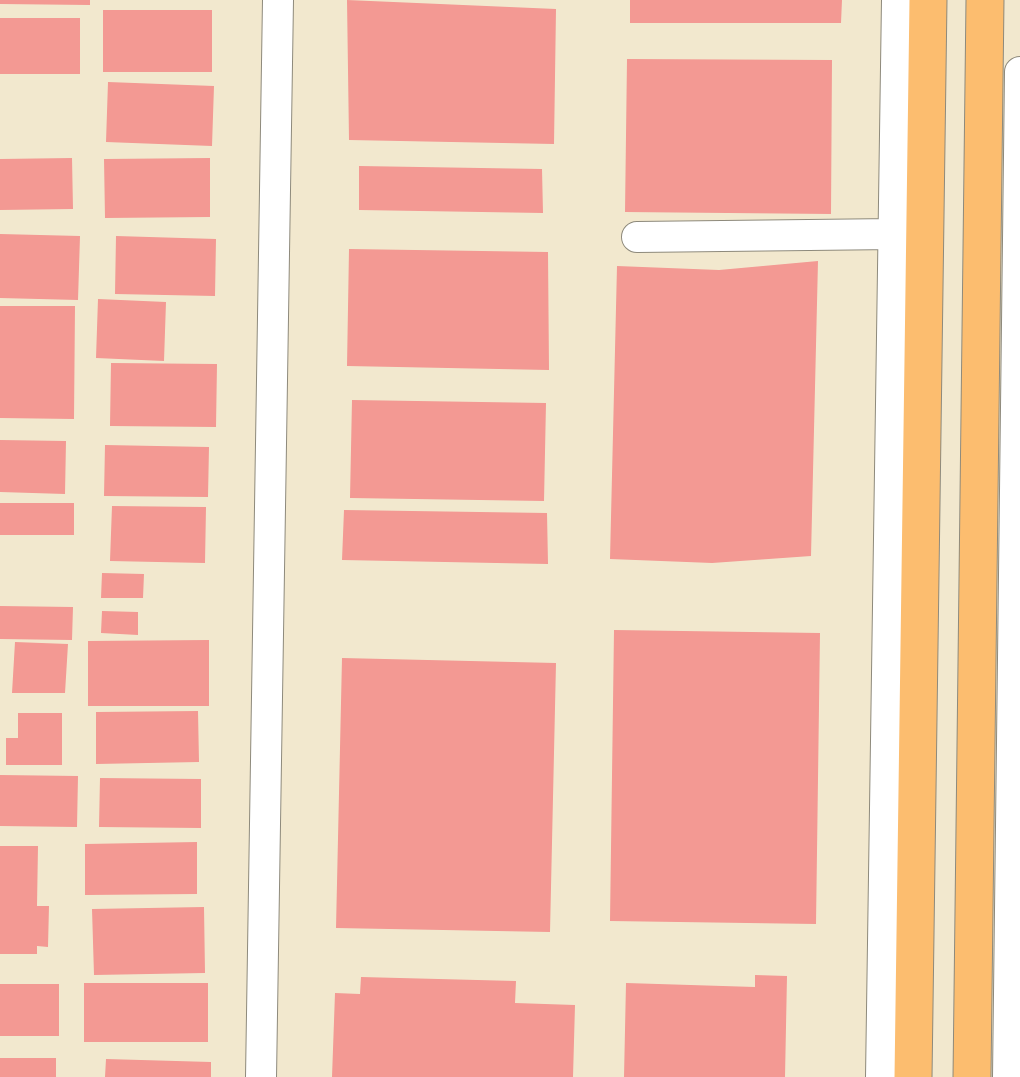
<!DOCTYPE html>
<html>
<head>
<meta charset="utf-8">
<style>
	body { margin:0 }
	canvas { display:block; background:#f2e8ce }
</style>
</head>
<body>
<canvas width="1020" height="1077"></canvas>
<script>
const ctx = document.querySelector('canvas').getContext('2d');
ctx.lineJoin = 'round';
function paint(path, color) { ctx.fillStyle = color; ctx.fill(path, 'evenodd'); }
const poly = rows => new Path2D(rows.map(r => 'M' + r).join(''));
function trace(path, color, width, dash) { ctx.strokeStyle = color; ctx.lineWidth = width; ctx.lineCap = dash ? 'butt' : 'round'; ctx.setLineDash(dash || []); ctx.stroke(path); }
const building = poly([
	[0,0,90,0,90,5,0,4],
	[347,0,556,9,554,144,349,140],
	[630,0,842,0,841,23,630,23],
	[103,10,212,10,212,72,103,72],
	[0,18,80,18,80,74,0,74],
	[627,59,832,60,831,214,625,212],
	[108,82,214,86,212,146,106,142],
	[72,158,73,209,0,210,0,159],
	[210,158,210,217,105,218,104,159],
	[359,166,542,169,543,213,359,210],
	[0,234,80,236,78,300,0,298],
	[116,236,216,239,215,296,115,294],
	[349,249,548,252,549,370,347,366],
	[818,261,811,556,712,563,610,559,617,266,719,270],
	[98,299,166,302,164,361,96,358],
	[0,306,75,306,74,419,0,418],
	[111,363,217,364,216,427,110,426],
	[352,400,546,403,544,501,350,498],
	[0,440,66,441,65,494,0,492],
	[105,445,209,447,208,497,104,496],
	[0,503,74,503,74,535,0,535],
	[112,506,206,507,205,563,110,561],
	[344,510,547,513,548,564,342,560],
	[102,573,144,574,143,598,101,598],
	[0,606,73,607,72,640,0,639],
	[102,611,138,612,138,635,101,633],
	[614,630,820,633,816,924,610,921],
	[209,640,209,706,88,706,88,641],
	[15,642,68,644,65,693,12,693],
	[342,658,556,663,550,932,336,928],
	[198,711,199,762,96,764,96,712],
	[18,713,62,713,62,765,6,765,6,738,18,738],
	[0,775,78,776,77,827,0,826],
	[100,778,201,779,201,828,99,827],
	[197,842,197,894,85,895,85,844],
	[0,846,38,846,37,906,49,906,48,947,37,946,37,954,0,954],
	[204,907,205,973,94,975,92,909],
	[755,975,787,976,785,1077,624,1077,626,983,755,987],
	[361,977,516,981,515,1003,575,1005,573,1077,332,1077,335,993,360,994],
	[84,983,208,983,208,1042,84,1042],
	[0,984,59,984,59,1036,0,1036],
	[0,1058,56,1058,56,1077,0,1077],
	[106,1059,211,1062,211,1077,105,1077]
]);
const minor = poly([
	[637,237,894,234],
	[261,1077,278,0],
	[881,1077,897,0],
	[1008,1077,1020,72]
]);
const major = poly([
	[913,1077,928,0],
	[972,1077,985,0]
]);
paint(building, '#f39993');
trace(minor, '#8e8a7c', 32);
trace(major, '#8e8a7c', 39);
trace(minor, '#fff', 30);
trace(major, '#fcbd6f', 37);
</script>
</body>
</html>
